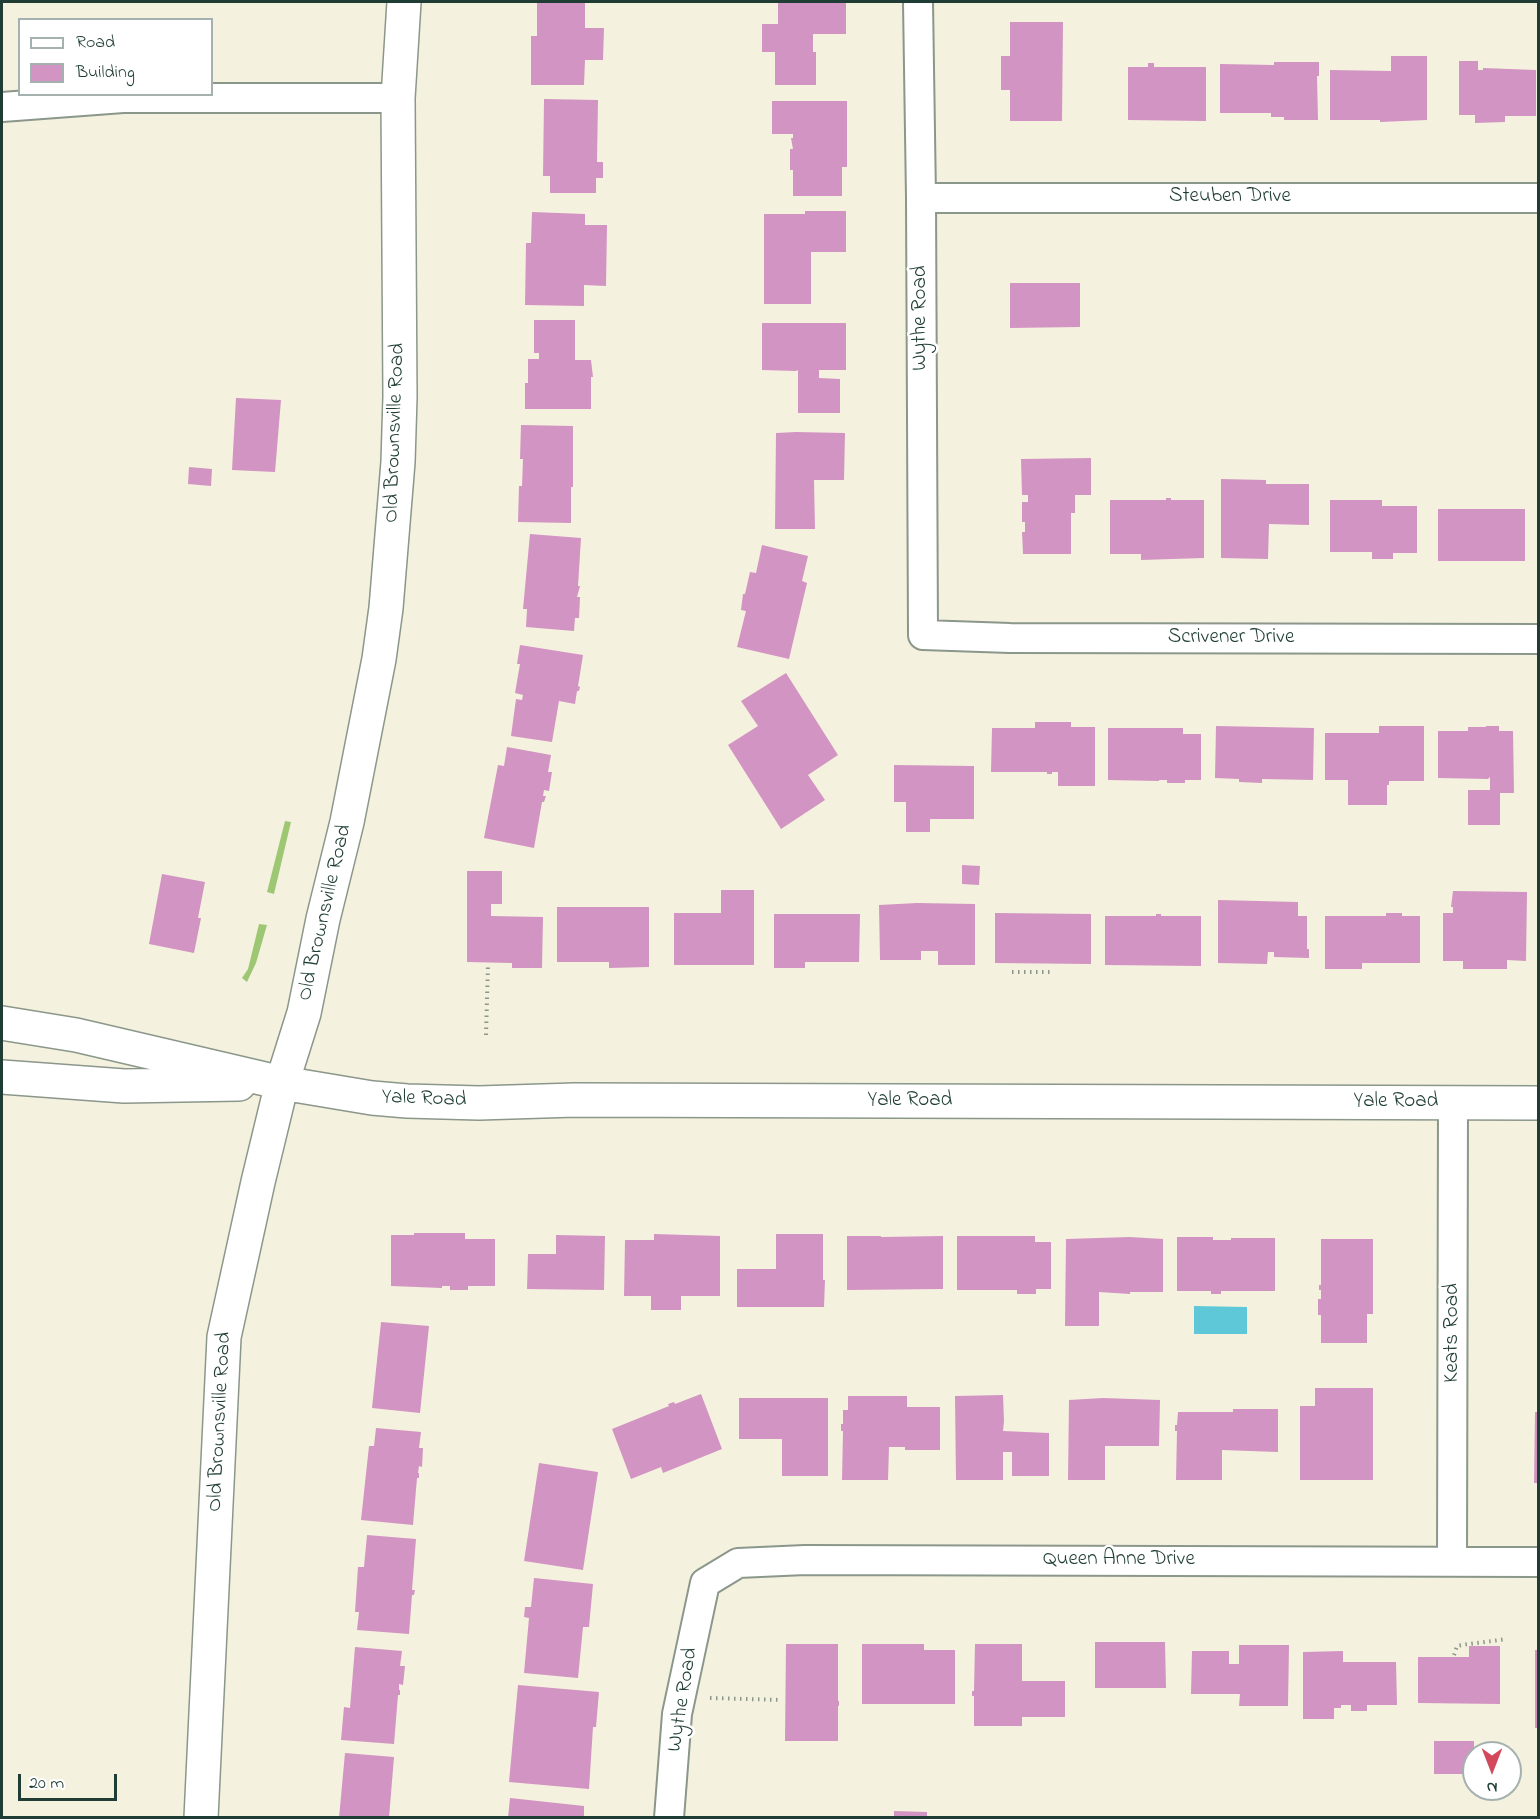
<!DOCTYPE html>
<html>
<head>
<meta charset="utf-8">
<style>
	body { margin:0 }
	#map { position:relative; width:1540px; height:1819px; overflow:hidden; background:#f5f1df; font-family:"Indie Flower",sans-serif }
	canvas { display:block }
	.frame { position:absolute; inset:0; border:3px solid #1f3d34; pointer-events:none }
	.legend { position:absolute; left:18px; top:18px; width:195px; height:78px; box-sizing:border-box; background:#fff; border:2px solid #a5b1ae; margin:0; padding:8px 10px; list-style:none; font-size:18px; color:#1f3d34 }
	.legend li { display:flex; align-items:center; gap:12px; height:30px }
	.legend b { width:30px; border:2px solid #a5b1ae }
	.north { position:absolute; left:1462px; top:1741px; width:60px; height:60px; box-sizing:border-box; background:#fff; border:2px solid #a5b1ae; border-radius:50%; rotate:180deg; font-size:16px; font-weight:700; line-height:24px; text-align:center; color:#1f3d34 }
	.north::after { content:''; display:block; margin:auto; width:21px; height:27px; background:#d1495b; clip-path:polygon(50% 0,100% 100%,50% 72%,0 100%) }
	.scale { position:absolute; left:18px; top:1774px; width:99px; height:27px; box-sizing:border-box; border:3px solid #1f3d34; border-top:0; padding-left:8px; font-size:18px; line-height:21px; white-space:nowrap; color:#1f3d34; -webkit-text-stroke:4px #fff; paint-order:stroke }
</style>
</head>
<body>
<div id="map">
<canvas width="1540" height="1819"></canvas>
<div class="frame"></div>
<ul class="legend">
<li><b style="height:8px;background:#fff"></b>Road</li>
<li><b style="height:16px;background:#d294c2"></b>Building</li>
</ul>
<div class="north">N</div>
<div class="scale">20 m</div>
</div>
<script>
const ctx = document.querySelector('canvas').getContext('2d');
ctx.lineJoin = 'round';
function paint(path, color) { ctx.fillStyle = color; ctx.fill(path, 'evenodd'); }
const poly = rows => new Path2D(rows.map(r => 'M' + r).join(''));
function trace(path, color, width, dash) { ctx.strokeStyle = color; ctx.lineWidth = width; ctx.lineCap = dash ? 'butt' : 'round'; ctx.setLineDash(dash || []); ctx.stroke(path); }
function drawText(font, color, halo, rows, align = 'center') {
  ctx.font = font + ' "Indie Flower",sans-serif'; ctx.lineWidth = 5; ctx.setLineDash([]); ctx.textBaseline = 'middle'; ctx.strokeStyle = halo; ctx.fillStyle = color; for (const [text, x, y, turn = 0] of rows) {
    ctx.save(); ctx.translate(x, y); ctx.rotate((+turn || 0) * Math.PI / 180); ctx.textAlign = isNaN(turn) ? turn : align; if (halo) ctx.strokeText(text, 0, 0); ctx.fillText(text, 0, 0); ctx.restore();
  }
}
const green = poly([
	[285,821,291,822,274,894,267,892],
	[259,924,267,925,256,963,247,982,242,978,248,969]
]);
const water = poly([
	[1194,1306,1247,1307,1247,1334,1194,1334]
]);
const building = poly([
	[537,2,585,2,585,28,604,28,603,60,585,60,584,85,531,85,531,36,537,36],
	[778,2,846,2,846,34,813,34,813,52,816,52,816,85,775,85,775,52,762,52,762,24,778,24],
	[1010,22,1063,22,1062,121,1010,121,1010,90,1001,90,1001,56,1010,56],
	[1391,56,1427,56,1427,120,1380,122,1380,120,1330,120,1330,70,1391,71],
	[1459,61,1478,61,1478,70,1483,70,1483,68,1536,70,1536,116,1505,116,1505,122,1475,123,1475,115,1459,115],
	[1274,62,1319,62,1319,76,1317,76,1318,120,1284,120,1284,117,1271,117,1271,113,1220,113,1220,64,1274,65],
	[1148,63,1154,63,1154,67,1206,67,1206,121,1128,120,1128,67,1148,67],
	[544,99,598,100,597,162,603,162,603,178,596,178,596,193,550,193,550,176,543,176],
	[772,101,847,101,847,167,842,167,842,196,793,196,793,170,790,170,790,149,793,149,791,138,793,138,793,134,772,134],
	[805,211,846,211,846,252,811,252,811,304,764,304,764,214,805,214],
	[532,212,585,214,585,225,607,225,606,286,584,285,584,306,525,305,526,243,531,243],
	[1010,283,1080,283,1080,327,1010,328],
	[534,320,575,320,575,360,591,360,593,377,591,377,591,409,525,409,525,383,528,383,528,359,539,359,539,353,534,353],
	[762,323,846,323,846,370,819,370,819,378,840,379,840,413,798,413,798,370,796,371,762,370],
	[236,398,281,400,275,472,232,470],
	[521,425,573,426,573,487,571,487,571,523,518,522,519,486,522,486,523,459,520,459],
	[796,432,845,433,844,480,814,480,815,529,775,529,776,433],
	[1091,458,1091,495,1075,495,1075,513,1071,513,1071,554,1023,554,1022,532,1025,532,1025,522,1022,522,1022,502,1028,502,1028,495,1022,495,1021,459],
	[189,467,212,469,211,486,188,484],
	[1221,479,1266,480,1266,484,1309,484,1309,525,1269,524,1268,559,1221,558],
	[1166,498,1171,498,1171,500,1204,500,1204,558,1141,560,1141,554,1110,554,1110,500,1166,500],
	[1330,500,1382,500,1382,506,1417,506,1417,553,1393,553,1393,559,1372,559,1372,552,1330,552],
	[1438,509,1525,509,1525,561,1438,561],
	[530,534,581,538,578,586,580,586,577,597,580,597,579,618,575,618,574,631,526,627,527,609,523,609],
	[762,545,808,556,802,581,807,583,789,659,737,647,746,611,741,610,743,594,745,594,750,572,756,573],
	[520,645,583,655,578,686,580,687,579,691,577,691,575,704,559,701,552,742,511,736,516,699,522,700,523,695,515,693,520,664,517,664],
	[786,673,838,755,808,775,825,800,781,829,728,745,758,726,741,701],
	[1035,722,1071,722,1071,727,1095,727,1095,786,1058,786,1058,772,1052,772,1052,774,1047,774,1047,772,991,772,992,728,1035,728],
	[1216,726,1314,728,1313,780,1262,779,1262,783,1239,782,1239,779,1215,778],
	[1379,726,1424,726,1424,781,1389,781,1389,785,1387,785,1387,805,1348,805,1348,780,1325,780,1325,733,1379,733],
	[1486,726,1499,726,1499,731,1513,731,1514,793,1500,793,1500,825,1468,825,1468,790,1490,790,1490,777,1488,779,1438,778,1438,731,1468,731,1468,727,1486,727],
	[1108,728,1183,728,1183,734,1201,734,1201,780,1185,780,1185,783,1167,783,1167,780,1159,780,1159,781,1108,780],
	[507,747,551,755,548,772,552,772,549,791,544,790,543,796,546,796,544,802,542,802,534,848,484,838,498,765,504,766],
	[894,765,974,766,974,819,930,819,930,832,906,832,906,802,894,802],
	[962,865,980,866,979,885,962,884],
	[467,871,502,871,502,904,491,904,491,916,543,917,542,968,512,968,512,963,467,962],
	[162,874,205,882,198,918,201,918,194,953,149,944],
	[721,890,754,890,754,965,674,965,674,913,721,913],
	[1453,891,1527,892,1526,961,1507,960,1507,969,1463,969,1463,961,1443,961,1443,913,1453,913,1453,907,1451,907],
	[1218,900,1298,902,1298,916,1307,916,1307,949,1309,949,1309,958,1274,957,1274,952,1268,952,1267,964,1218,963],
	[917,903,975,904,975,965,938,965,938,951,921,951,921,960,880,960,879,905],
	[557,907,649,907,649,967,609,968,609,962,557,962],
	[995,913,1091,914,1091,964,995,963],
	[1386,913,1402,913,1402,916,1420,916,1420,963,1362,963,1362,969,1325,969,1325,916,1386,916],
	[774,914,860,914,859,962,805,962,805,968,774,968],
	[1156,914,1161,914,1161,916,1201,916,1201,966,1105,965,1105,916,1156,916],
	[414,1233,465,1233,465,1239,495,1239,495,1286,468,1286,468,1290,450,1290,450,1286,442,1286,442,1288,391,1286,391,1235,414,1235],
	[654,1234,720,1236,720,1296,681,1296,681,1310,651,1310,651,1296,624,1296,625,1240,654,1240],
	[776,1234,823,1234,823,1280,825,1280,824,1307,737,1307,737,1269,776,1269],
	[556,1235,605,1236,604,1290,527,1289,528,1254,556,1254],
	[847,1236,881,1236,881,1237,943,1236,943,1289,847,1290],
	[957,1236,1035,1236,1035,1242,1051,1242,1051,1289,1036,1289,1036,1294,1017,1294,1017,1290,957,1290],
	[1130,1237,1163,1239,1163,1292,1130,1292,1130,1294,1099,1292,1099,1326,1065,1326,1066,1239],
	[1177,1237,1213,1237,1213,1240,1231,1240,1231,1238,1275,1238,1275,1291,1221,1291,1221,1294,1211,1294,1211,1291,1177,1291],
	[1321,1239,1373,1239,1373,1314,1367,1314,1367,1343,1321,1343,1321,1315,1318,1315,1318,1299,1321,1299,1321,1290,1319,1290,1319,1285,1321,1285],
	[381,1322,429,1326,420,1413,372,1408],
	[1315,1388,1373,1388,1373,1480,1300,1480,1300,1406,1315,1406],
	[701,1394,722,1449,663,1473,661,1467,631,1479,612,1429,669,1406,668,1404,674,1402,675,1404],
	[1003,1395,1004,1421,1003,1431,1049,1433,1049,1476,1012,1476,1012,1452,1003,1452,1003,1480,956,1480,955,1396],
	[848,1396,907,1396,907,1407,940,1407,940,1450,905,1450,905,1447,889,1447,888,1480,842,1480,843,1431,841,1431,841,1424,843,1424,843,1410,848,1410],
	[739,1398,828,1398,828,1476,782,1476,782,1439,739,1439],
	[1103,1398,1160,1400,1159,1446,1105,1446,1105,1480,1068,1480,1069,1400],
	[1233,1409,1278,1409,1278,1452,1222,1450,1222,1480,1176,1480,1177,1431,1175,1431,1175,1425,1177,1425,1178,1412,1233,1412],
	[1535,1412,1538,1412,1538,1483,1534,1483],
	[376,1428,421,1432,419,1448,423,1448,422,1467,419,1466,418,1473,419,1473,419,1478,417,1478,413,1525,361,1520,369,1446,374,1446],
	[539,1463,598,1472,583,1570,524,1561],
	[367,1535,416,1539,412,1590,415,1590,414,1595,412,1595,409,1634,357,1630,359,1612,355,1612,358,1567,364,1567],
	[534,1578,593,1584,589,1627,583,1627,578,1678,524,1673,529,1618,524,1617,525,1607,531,1607],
	[1095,1642,1165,1642,1166,1688,1095,1688],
	[786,1644,838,1644,838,1701,839,1701,839,1706,838,1706,838,1741,785,1741],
	[862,1644,924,1644,924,1650,955,1650,955,1704,862,1704],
	[975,1644,1022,1644,1022,1681,1065,1681,1065,1717,1022,1717,1022,1726,974,1726,974,1696,972,1696,972,1691,974,1691],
	[1239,1645,1289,1645,1288,1706,1239,1706,1240,1694,1191,1694,1192,1651,1229,1651,1229,1664,1239,1664],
	[1469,1646,1500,1646,1500,1704,1418,1703,1418,1657,1469,1657],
	[355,1647,402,1651,400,1666,405,1666,403,1685,399,1684,399,1690,400,1690,400,1695,398,1695,394,1744,341,1740,344,1707,350,1708],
	[1535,1650,1538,1650,1538,1728,1535,1728],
	[1343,1651,1343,1662,1396,1662,1397,1705,1367,1705,1367,1711,1351,1711,1351,1705,1341,1705,1341,1708,1334,1708,1334,1719,1303,1719,1303,1652],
	[518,1685,599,1692,596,1727,593,1727,589,1789,509,1782],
	[1434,1741,1474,1741,1474,1774,1434,1774],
	[345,1753,394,1757,389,1818,339,1818],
	[510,1798,584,1806,584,1818,508,1818],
	[894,1811,927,1812,927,1818,894,1818]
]);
const path = poly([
	[1012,972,1050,972,1050,968],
	[486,1035,488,964],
	[1454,1655,1457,1646,1462,1645,1507,1639],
	[710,1698,782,1700]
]);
const minor = poly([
	[918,2,921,198,923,635,1010,638,1538,639],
	[2,107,123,98,398,98],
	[921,198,1538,198],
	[1452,1562,1453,1103],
	[669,1818,677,1714,705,1583,738,1563,805,1560,1538,1562]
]);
const secondary = poly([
	[2,1023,76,1035,282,1083,372,1098,407,1101,479,1103,575,1100,1538,1103],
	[2,1077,124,1086,239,1084],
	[201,1818,224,1337,258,1182,282,1083,304,1013,323,919,347,822,379,659,386,608,398,462,400,397,398,98,404,2]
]);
const streetNames = [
	["Steuben Drive",1230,198],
	["Wythe Road",922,318,-90],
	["Old Brownsville Road",396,433,-88],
	["Scrivener Drive",1231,639],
	["Old Brownsville Road",326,913,-77],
	["Yale Road",424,1100,2],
	["Yale Road",910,1102],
	["Yale Road",1396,1103],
	["Keats Road",1454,1333,-90],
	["Old Brownsville Road",221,1422,-87],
	["Queen Anne Drive",1119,1561],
	["Wythe Road",684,1700,-81]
];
paint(green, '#9ec773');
paint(water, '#5ec8d8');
paint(building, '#d294c2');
trace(minor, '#8a978a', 32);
trace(secondary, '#8a978a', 36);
trace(path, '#8a978a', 4, [1.5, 4.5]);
trace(minor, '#fff', 28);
trace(secondary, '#fff', 33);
drawText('21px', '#1f3d34', '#fff', streetNames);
</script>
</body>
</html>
